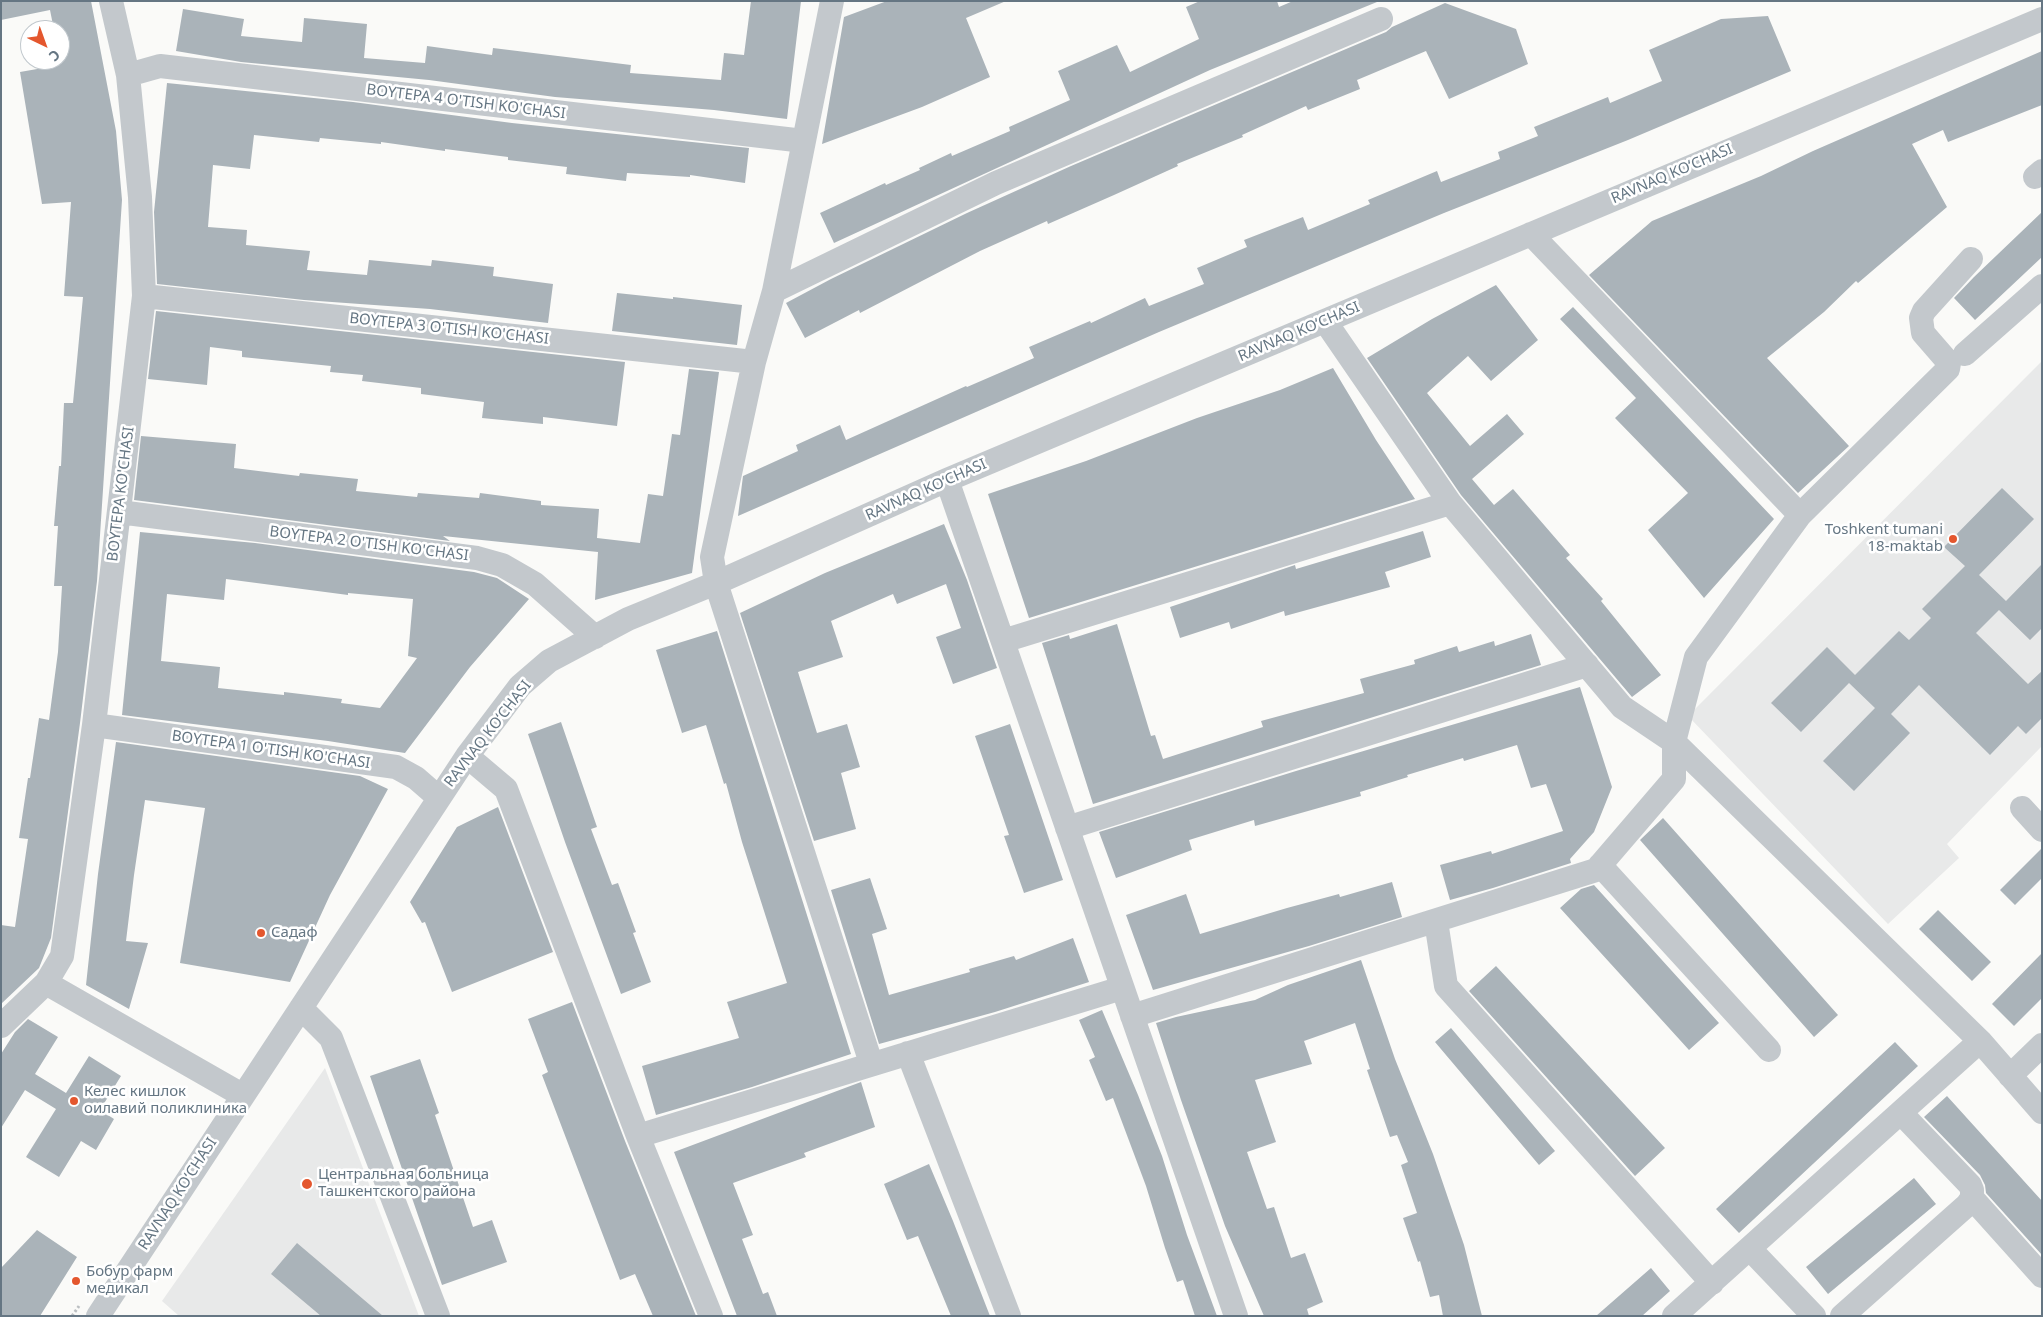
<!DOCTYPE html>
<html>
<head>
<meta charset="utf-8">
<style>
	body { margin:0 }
	#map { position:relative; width:2043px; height:1317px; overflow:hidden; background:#fafaf8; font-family:"Noto Sans",sans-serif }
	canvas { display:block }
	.frame { position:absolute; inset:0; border:2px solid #657683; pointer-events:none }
	.north { position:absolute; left:20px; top:20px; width:50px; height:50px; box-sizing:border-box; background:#fff; border:1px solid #c1c8cd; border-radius:50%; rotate:138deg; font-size:14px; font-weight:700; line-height:20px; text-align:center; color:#657683 }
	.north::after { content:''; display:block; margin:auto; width:18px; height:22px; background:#e4572e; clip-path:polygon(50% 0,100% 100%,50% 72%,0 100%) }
</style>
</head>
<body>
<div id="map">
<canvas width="2043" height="1317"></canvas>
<div class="frame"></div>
<div class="north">С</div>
</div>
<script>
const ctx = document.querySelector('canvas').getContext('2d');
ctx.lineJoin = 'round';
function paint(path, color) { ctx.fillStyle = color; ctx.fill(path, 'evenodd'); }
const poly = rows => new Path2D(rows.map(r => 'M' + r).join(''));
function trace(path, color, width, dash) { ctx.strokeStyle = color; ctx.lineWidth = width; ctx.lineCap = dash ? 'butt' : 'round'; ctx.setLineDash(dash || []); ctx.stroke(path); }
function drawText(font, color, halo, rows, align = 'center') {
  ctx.font = font + ' "Noto Sans",sans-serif'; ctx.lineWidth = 5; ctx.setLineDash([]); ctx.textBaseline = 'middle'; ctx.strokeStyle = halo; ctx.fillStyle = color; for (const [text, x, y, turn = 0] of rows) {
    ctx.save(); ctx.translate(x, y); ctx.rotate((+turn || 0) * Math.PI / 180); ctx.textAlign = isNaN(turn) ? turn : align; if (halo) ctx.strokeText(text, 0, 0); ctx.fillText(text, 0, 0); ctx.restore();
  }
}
const built = poly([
	[2042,361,2042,746,1947,844,1959,858,1888,924,1688,716],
	[325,1068,419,1316,179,1316,162,1301]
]);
const building = poly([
	[1,1,91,1,116,131,122,200,97,581,80,723,51,938,39,968,1,1004,1,925,15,927,28,839,19,838,28,778,30,778,39,718,49,720,58,652,62,586,54,586,58,526,54,526,59,466,61,466,64,403,73,403,83,297,64,296,71,202,42,204,20,72,60,65,60,30,54,30,50,10,1,20],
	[751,1,801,1,787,119,714,110,555,97,429,80,241,62,176,51,183,9,244,19,241,36,302,42,304,18,367,24,364,58,425,63,427,46,492,55,493,48,631,65,630,73,721,80,724,53,744,55],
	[887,1,1006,1,966,18,990,77,922,107,822,144,844,17],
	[1200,1,1277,1,1279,7,1293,1,1377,2,1210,70,834,243,820,213,885,183,886,185,920,170,919,168,951,153,952,156,1010,131,1009,127,1070,100,1058,71,1117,45,1130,72,1199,39,1186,7],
	[1445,3,1516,29,1528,64,1449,99,1426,51,1357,80,1360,89,1308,110,1306,106,1242,135,1243,137,1177,164,1178,166,1114,195,1048,224,1047,221,980,251,860,313,859,310,805,338,786,303,831,279,967,213,1071,166,1386,32,1392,27],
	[1768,16,1791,71,1628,140,1444,213,1159,332,738,516,743,476,798,451,796,445,840,425,846,440,966,386,967,387,1034,358,1029,347,1090,321,1091,323,1145,298,1149,306,1204,284,1197,268,1247,247,1244,240,1303,217,1308,230,1370,204,1368,200,1437,171,1441,182,1500,159,1498,152,1538,136,1534,127,1608,97,1610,103,1662,81,1649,50,1721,19],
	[2042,51,2042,105,1948,142,1943,130,1912,144,1947,207,1858,283,1856,281,1824,312,1767,358,1849,446,1798,493,1589,275,1652,221,1761,176,1813,151],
	[167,83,353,102,512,123,749,148,745,183,690,175,690,177,627,173,626,181,566,174,567,167,508,160,508,157,445,149,445,151,381,142,381,144,320,138,319,142,254,135,250,169,213,165,208,227,247,230,246,245,310,251,307,270,367,275,369,260,431,266,432,260,494,267,493,276,553,284,548,323,430,309,304,300,157,284,154,212],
	[2042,212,2042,257,1975,320,1954,298,1974,277],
	[1496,285,1538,340,1491,381,1468,356,1427,393,1470,446,1507,414,1524,434,1472,479,1494,505,1513,489,1570,555,1566,558,1603,599,1601,601,1661,675,1632,697,1461,495,1367,358,1432,319],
	[617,293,673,299,673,297,742,305,737,345,612,331],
	[1573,307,1774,519,1704,598,1648,530,1688,493,1615,418,1636,398,1560,319],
	[156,311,625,362,617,426,543,417,543,424,482,418,484,402,421,394,421,388,362,381,363,375,330,372,331,366,242,357,242,351,210,347,207,385,148,379],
	[1333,368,1376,440,1415,499,1029,618,988,494,1086,461,1197,418,1280,390],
	[689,369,719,372,692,573,595,600,598,552,443,536,450,541,134,500,141,436,236,444,234,468,299,476,300,473,358,479,356,491,417,497,418,493,479,498,480,493,541,501,541,505,599,509,597,538,640,543,648,494,663,496,672,434,680,435],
	[2002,488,2034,519,1979,575,2006,601,2042,564,2042,628,2030,640,1999,610,1976,633,2028,684,2042,671,2042,718,2026,734,2018,726,1990,755,1919,685,1891,714,1910,733,1854,791,1823,761,1875,708,1849,683,1801,732,1771,703,1827,647,1855,675,1899,631,1909,640,1931,618,1922,609,1965,566,1944,547],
	[944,524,967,580,997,668,953,684,936,637,961,628,946,584,897,604,893,594,831,621,843,657,798,672,817,733,847,724,860,767,841,773,856,829,814,841,740,613,825,573],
	[1423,531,1431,557,1385,572,1390,587,1285,616,1284,611,1231,629,1229,622,1180,638,1170,607,1295,565,1296,569],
	[140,532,255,543,474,572,497,578,529,599,470,667,405,753,328,741,122,715],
	[226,579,348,595,348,593,413,599,408,656,417,658,380,708,341,703,342,699,284,692,284,695,218,688,220,667,161,661,167,594,224,600],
	[1117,624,1151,736,1155,735,1163,759,1263,727,1261,721,1364,693,1360,679,1415,664,1414,660,1457,646,1459,652,1494,641,1495,646,1531,634,1541,665,1093,804,1042,643,1069,635,1070,639],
	[717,631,851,1054,752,1087,656,1115,642,1066,739,1038,727,1002,787,983,742,842,726,783,724,784,706,725,682,733,656,650],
	[1580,687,1612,787,1594,832,1570,859,1571,863,1493,888,1450,900,1440,865,1491,851,1492,854,1563,831,1546,784,1531,788,1517,745,1464,761,1463,758,1407,775,1408,777,1360,792,1361,796,1255,826,1254,820,1189,840,1192,850,1116,878,1099,832,1296,771],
	[561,722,597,827,591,829,612,885,618,883,636,932,633,933,651,982,621,994,565,842,528,734],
	[1010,724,1063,880,1024,893,1004,836,1009,835,975,736],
	[116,742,360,776,388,789,330,895,290,982,180,963,205,808,145,800,134,875,126,941,148,943,129,1009,86,985,98,874],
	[498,807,553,952,452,992,425,922,422,923,410,902,457,827],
	[1663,818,1838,1015,1814,1037,1640,840],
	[2042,848,2042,878,2015,905,2000,890],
	[870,878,887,929,872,934,889,995,970,972,969,969,1014,956,1016,960,1073,938,1089,982,995,1012,879,1044,831,890],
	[1392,882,1402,917,1309,946,1153,990,1126,915,1186,894,1200,934,1287,908,1339,894,1340,897],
	[1594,885,1719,1023,1689,1050,1560,908,1581,889],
	[1938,910,1991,962,1972,981,1919,929],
	[2042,953,2042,998,2014,1026,1992,1004],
	[1361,960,1395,1059,1433,1154,1464,1245,1482,1316,1443,1316,1439,1295,1430,1297,1420,1261,1418,1262,1403,1218,1417,1213,1401,1165,1408,1162,1397,1135,1390,1137,1367,1070,1370,1069,1355,1023,1304,1041,1312,1064,1255,1080,1276,1142,1247,1152,1267,1209,1274,1207,1291,1258,1305,1253,1323,1302,1307,1309,1309,1316,1264,1316,1225,1226,1181,1100,1156,1023,1176,1017,1255,1000,1288,985],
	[1496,966,1665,1148,1635,1176,1469,991],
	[572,1002,625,1141,696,1316,653,1316,635,1274,620,1280,542,1075,548,1072,528,1019],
	[1102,1010,1138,1095,1162,1156,1187,1235,1217,1316,1195,1316,1183,1280,1177,1282,1165,1248,1146,1186,1113,1098,1106,1101,1089,1060,1095,1057,1079,1020],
	[28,1019,58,1037,35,1074,66,1093,89,1056,121,1076,100,1110,114,1119,96,1150,81,1141,59,1177,26,1157,56,1109,25,1090,1,1128,1,1054,15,1032],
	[1451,1028,1555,1151,1539,1165,1435,1042],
	[1895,1042,1918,1066,1739,1233,1716,1209],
	[420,1059,439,1113,435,1115,473,1227,492,1220,507,1262,442,1285,370,1076],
	[861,1082,875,1127,804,1153,806,1157,733,1183,753,1235,742,1239,763,1294,768,1292,777,1316,737,1316,674,1152],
	[1947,1096,2042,1201,2042,1255,1986,1193,1985,1185,1980,1175,1924,1117],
	[929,1164,953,1221,990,1316,951,1316,918,1236,907,1240,884,1184],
	[1914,1178,1936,1204,1828,1294,1806,1267],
	[37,1230,77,1257,40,1316,1,1316,1,1268],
	[297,1243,383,1316,321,1316,271,1274],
	[1651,1268,1670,1291,1642,1316,1596,1316]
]);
const path = poly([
	[72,1316,79,1306]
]);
const minor = poly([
	[832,1,774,291,754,362,712,557,716,583,871,1063],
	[128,75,160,66,804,141],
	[2035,177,2042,171],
	[1531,234,1800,515],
	[774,291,996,183,1381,19],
	[144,296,754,362],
	[1325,321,1450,503,1622,707,1674,742,1980,1041,2042,1112],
	[1965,354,2042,286],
	[947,480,1236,1316],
	[119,512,477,558,502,565,535,584,595,637],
	[1003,641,1450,503],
	[94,725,396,767,416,778,439,798],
	[467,756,506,789,638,1136,711,1316],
	[2022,808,2042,830],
	[1067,828,1587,665],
	[1600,865,1769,1050],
	[1436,921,1446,986,1712,1283],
	[46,983,62,956,94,725,144,296,140,197,128,75,111,1],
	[301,1008,331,1038,438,1316],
	[1132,1016,1596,870,1674,779,1674,742,1696,657,1800,515,1948,369,1949,363,1923,333,1921,318,1924,311,1971,259],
	[1,1026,46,983,242,1095],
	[908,1053,1009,1316],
	[2010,1076,2042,1045],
	[638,1136,1122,988],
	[1972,1198,2042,1276],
	[1750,1249,1814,1316],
	[98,1316,467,756,520,686,549,661,628,619,716,583,947,480,2042,19],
	[1674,1316,1980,1041],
	[1842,1316,1967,1205,1972,1198,1972,1190,1970,1185,1901,1113]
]);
const markers = [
	[1953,539,5,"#e4572e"],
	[261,933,5,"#e4572e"],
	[74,1101,5,"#e4572e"],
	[307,1184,6,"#e4572e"],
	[76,1281,5,"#e4572e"]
];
const streetNames = [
	["BOYTEPA 4 O'TISH KO'CHASI",466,102,7],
	["RAVNAQ KO‘CHASI",1672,174,-23],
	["BOYTEPA 3 O'TISH KO'CHASI",449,329,6],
	["RAVNAQ KO‘CHASI",1299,332,-23],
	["RAVNAQ KO‘CHASI",926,490,-24],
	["BOYTEPA KO'CHASI",121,494,-83],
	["BOYTEPA 2 O'TISH KO'CHASI",369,544,7],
	["RAVNAQ KO‘CHASI",488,734,-52],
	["BOYTEPA 1 O'TISH KO'CHASI",271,750,8],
	["RAVNAQ KO‘CHASI",178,1194,-57]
];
const poiNames = [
	["Toshkent tumani",1943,530,"right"],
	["18-maktab",1943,547,"right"],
	["Садаф",271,933],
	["Келес кишлок",84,1092],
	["оилавий поликлиника",84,1109],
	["Центральная больница",318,1175],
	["Ташкентского района",318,1192],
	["Бобур фарм",86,1272],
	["медикал",86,1289]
];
paint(built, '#e8e9e9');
paint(building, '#aab3b9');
trace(path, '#bbbfc2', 3, [2.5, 2.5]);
trace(minor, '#c3c8cc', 24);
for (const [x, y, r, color] of markers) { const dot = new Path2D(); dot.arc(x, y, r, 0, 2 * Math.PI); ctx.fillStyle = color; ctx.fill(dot); trace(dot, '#fff', 2); }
drawText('15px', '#657683', '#fff', streetNames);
drawText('15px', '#657683', '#fff', poiNames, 'left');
</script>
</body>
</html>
